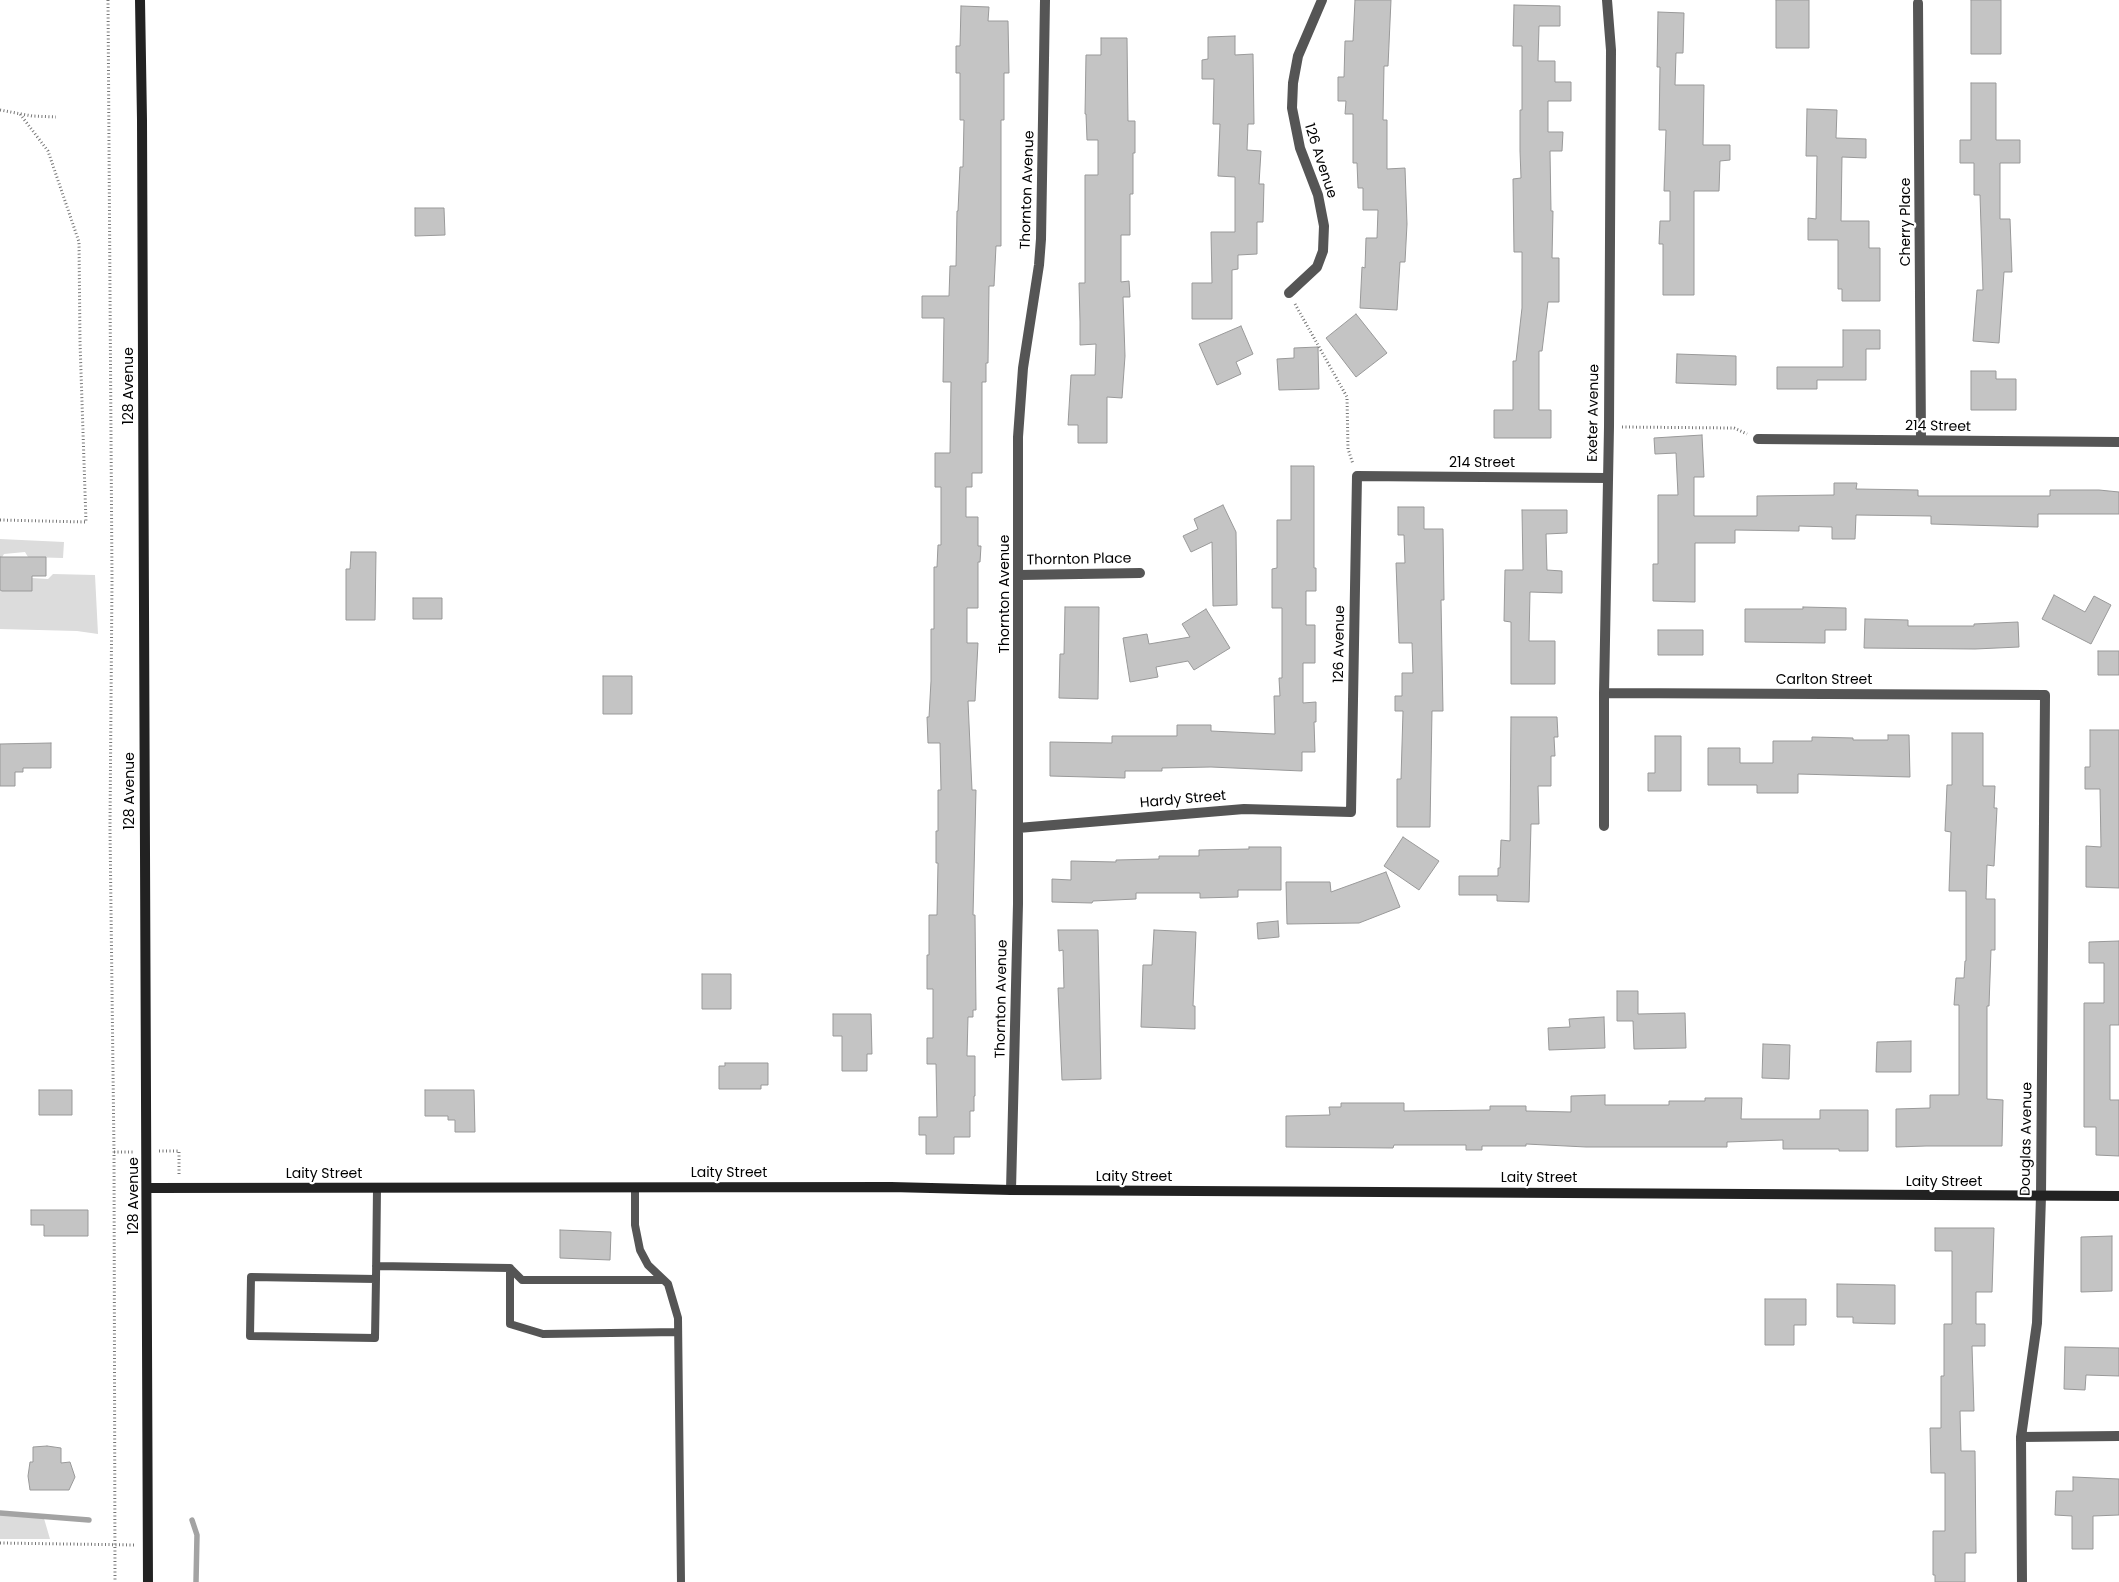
<!DOCTYPE html>
<html>
<head>
<meta charset="utf-8">
<style>
	body { margin:0 }
	canvas { display:block; background:#fff }
</style>
</head>
<body>
<canvas width="2119" height="1582"></canvas>
<script>
const ctx = document.querySelector('canvas').getContext('2d');
ctx.lineJoin = 'round';
function paint(path, color) { ctx.fillStyle = color; ctx.fill(path, 'evenodd'); }
const poly = rows => new Path2D(rows.map(r => 'M' + r).join(''));
function trace(path, color, width, dash) { ctx.strokeStyle = color; ctx.lineWidth = width; ctx.lineCap = dash ? 'butt' : 'round'; ctx.setLineDash(dash || []); ctx.stroke(path); }
function drawText(font, color, halo, rows, align = 'center') {
  ctx.font = font + ' Poppins,sans-serif'; ctx.lineWidth = 4.5; ctx.setLineDash([]); ctx.textBaseline = 'middle'; ctx.strokeStyle = halo; ctx.fillStyle = color; for (const [text, x, y, turn = 0] of rows) {
    ctx.save(); ctx.translate(x, y); ctx.rotate((+turn || 0) * Math.PI / 180); ctx.textAlign = isNaN(turn) ? turn : align; if (halo) ctx.strokeText(text, 0, 0); ctx.fillText(text, 0, 0); ctx.restore();
  }
}
const green = poly([
	[0,539,64,542,63,558,28,557,25,552,4,554,0,561],
	[53,574,95,575,98,634,77,631,0,629,0,591,31,591,32,578,48,579],
	[0,1514,43,1515,50,1539,0,1539]
]);
const stream = poly([
	[0,1513,89,1520],
	[192,1520,197,1535,196,1582]
]);
const building = poly([
	[1355,0,1391,0,1388,66,1384,66,1383,120,1387,120,1387,169,1405,168,1407,224,1405,262,1400,262,1397,310,1360,308,1362,267,1365,268,1366,238,1377,238,1378,210,1363,210,1363,188,1358,188,1357,163,1353,163,1353,114,1345,114,1346,101,1338,101,1338,77,1344,77,1345,41,1353,41,1355,0],
	[1776,0,1809,0,1809,48,1776,48,1776,0],
	[1971,0,2001,0,2001,54,1971,54,1971,0],
	[1514,5,1560,6,1560,26,1539,26,1538,61,1555,61,1555,82,1571,82,1571,101,1548,101,1548,132,1563,132,1562,151,1550,151,1551,211,1553,211,1552,258,1559,258,1559,302,1548,302,1542,351,1539,351,1539,410,1551,410,1551,438,1494,438,1494,410,1513,410,1513,361,1516,361,1522,308,1522,252,1514,252,1513,179,1521,178,1520,151,1520,110,1522,110,1522,46,1513,46,1514,5],
	[961,6,989,7,988,21,1008,21,1009,73,1004,73,1004,120,1001,120,1001,246,996,246,994,286,989,286,988,363,986,363,986,382,982,382,982,473,972,473,972,487,966,487,966,517,978,517,978,546,981,546,980,562,978,562,978,608,967,608,967,643,978,643,975,701,968,701,972,790,976,790,973,915,975,915,976,1010,973,1010,973,1017,968,1017,967,1056,975,1056,975,1096,974,1096,974,1111,970,1111,970,1137,954,1137,954,1154,926,1154,926,1135,919,1135,919,1117,937,1117,936,1064,927,1064,927,1038,933,1038,933,989,927,989,927,955,929,955,929,915,937,915,938,863,936,863,936,831,938,831,938,790,941,790,940,743,928,743,927,717,929,717,931,681,931,629,934,629,934,567,937,567,938,545,941,545,941,487,935,487,935,453,950,453,951,382,943,382,944,318,922,318,922,296,949,296,950,266,956,266,957,211,958,211,960,167,963,167,964,120,960,120,960,73,956,73,956,46,960,46,961,6],
	[1658,12,1684,13,1683,53,1676,53,1675,85,1704,85,1703,145,1730,145,1730,160,1720,161,1719,191,1694,191,1694,295,1663,295,1663,244,1659,244,1660,221,1670,221,1670,191,1664,191,1666,130,1659,130,1660,67,1657,67,1658,12],
	[1235,36,1235,55,1253,54,1254,124,1248,124,1247,150,1261,151,1259,184,1264,184,1263,222,1257,222,1257,254,1238,255,1238,269,1232,270,1232,319,1192,319,1192,283,1212,283,1211,232,1235,232,1235,177,1218,176,1220,124,1213,124,1214,79,1202,79,1202,60,1208,59,1208,37,1235,36],
	[1101,38,1127,38,1128,121,1135,121,1135,153,1133,153,1133,194,1130,194,1130,235,1121,235,1121,282,1129,281,1130,297,1123,297,1125,356,1122,398,1107,397,1107,443,1078,443,1078,425,1068,425,1071,375,1095,375,1096,344,1080,345,1080,322,1079,283,1085,283,1085,175,1098,175,1098,140,1087,140,1086,114,1085,114,1086,55,1101,55,1101,38],
	[1971,83,1996,83,1996,140,2020,140,2020,163,2000,163,2000,219,2010,219,2012,272,2004,272,1999,343,1973,341,1977,290,1983,290,1980,195,1974,195,1974,163,1960,163,1960,140,1971,140,1971,83],
	[1807,109,1837,110,1836,138,1866,139,1866,158,1842,157,1841,221,1869,221,1869,248,1880,248,1880,301,1842,301,1842,289,1838,289,1838,240,1808,240,1808,218,1816,219,1817,156,1806,156,1807,109],
	[415,208,444,208,445,235,415,236,415,208],
	[1356,314,1387,353,1356,377,1326,338,1356,314],
	[1241,326,1253,354,1236,362,1241,374,1217,385,1199,344,1241,326],
	[1843,330,1880,330,1880,349,1866,349,1866,380,1817,380,1817,389,1777,389,1777,367,1843,367,1843,330],
	[1318,347,1319,389,1279,390,1277,359,1294,358,1294,348,1318,347],
	[1677,354,1736,356,1736,385,1676,383,1677,354],
	[1971,371,1996,371,1996,379,2016,379,2016,410,1971,410,1971,371],
	[1702,435,1704,477,1694,477,1694,516,1757,516,1757,496,1834,495,1834,483,1857,483,1856,489,1918,490,1918,496,2050,496,2050,490,2099,490,2119,492,2119,514,2038,514,2038,527,1931,524,1931,516,1856,515,1855,539,1832,539,1832,527,1799,526,1799,531,1735,530,1735,543,1695,543,1695,602,1653,601,1653,564,1658,564,1658,495,1678,495,1676,453,1655,454,1654,438,1702,435],
	[1291,466,1314,466,1314,568,1316,568,1316,591,1306,591,1306,625,1315,625,1315,663,1303,663,1303,703,1316,702,1316,722,1314,722,1315,752,1302,752,1302,771,1211,767,1162,768,1162,771,1125,771,1125,778,1050,776,1050,742,1112,743,1112,736,1177,736,1177,725,1211,725,1211,731,1275,734,1274,696,1280,696,1279,678,1282,678,1282,608,1272,608,1272,569,1277,568,1277,520,1291,520,1291,466],
	[1223,505,1236,532,1237,605,1213,606,1212,542,1191,552,1183,536,1198,529,1194,519,1223,505],
	[1398,507,1424,507,1424,529,1443,529,1444,600,1441,600,1443,711,1432,711,1430,827,1397,827,1397,779,1401,779,1403,711,1395,711,1395,696,1402,696,1402,673,1413,673,1412,643,1399,643,1396,563,1405,563,1404,535,1398,535,1398,507],
	[1522,510,1567,510,1567,533,1546,534,1547,570,1562,571,1562,593,1530,592,1529,641,1555,641,1555,684,1511,684,1511,622,1504,621,1505,570,1523,570,1522,510],
	[351,552,376,552,375,620,346,620,346,569,350,569,351,552],
	[0,557,46,557,46,576,32,576,32,591,2,591,0,590,0,557],
	[2054,595,2085,612,2094,596,2111,605,2091,644,2042,619,2054,595],
	[413,598,442,598,442,619,413,619,413,598],
	[1065,607,1099,607,1098,699,1059,698,1060,654,1064,654,1065,607],
	[1803,607,1846,608,1846,630,1825,630,1825,643,1745,642,1745,609,1803,609,1803,607],
	[1206,609,1230,648,1194,670,1188,661,1156,667,1158,677,1130,682,1123,638,1147,634,1149,644,1190,637,1182,624,1206,609],
	[1865,619,1908,620,1908,626,1974,626,1974,624,2018,622,2019,647,1975,649,1864,648,1865,619],
	[1658,630,1703,630,1703,655,1658,655,1658,630],
	[2098,651,2119,651,2119,675,2098,675,2098,651],
	[603,676,632,676,632,714,603,714,603,676],
	[1511,717,1557,717,1558,737,1554,737,1555,756,1551,756,1551,786,1538,786,1539,824,1531,824,1529,902,1497,901,1497,895,1459,895,1459,876,1498,876,1498,868,1500,868,1501,840,1510,841,1511,717],
	[2090,730,2119,730,2119,888,2086,887,2086,846,2101,847,2100,789,2085,789,2085,767,2090,767,2090,730],
	[1952,733,1983,733,1983,786,1995,786,1994,808,1997,808,1994,866,1987,865,1986,899,1995,899,1995,950,1991,950,1989,1006,1987,1006,1987,1099,2003,1100,2002,1146,1926,1146,1896,1147,1896,1109,1930,1108,1930,1095,1959,1095,1959,1005,1954,1005,1956,978,1964,978,1965,961,1966,961,1966,891,1949,891,1951,832,1945,831,1947,785,1952,785,1952,733],
	[1888,735,1909,735,1910,777,1798,774,1798,793,1757,793,1757,785,1708,785,1708,748,1740,748,1740,763,1773,763,1773,741,1812,741,1812,737,1853,738,1853,740,1888,740,1888,735],
	[1655,736,1681,736,1681,791,1648,791,1648,773,1655,773,1655,736],
	[51,743,51,768,23,768,23,772,15,772,15,786,0,786,0,744,51,743],
	[1403,837,1439,861,1419,890,1384,866,1403,837],
	[1249,847,1281,847,1281,890,1238,890,1238,897,1200,898,1200,893,1136,893,1136,899,1093,901,1092,903,1052,902,1052,879,1071,880,1071,861,1116,862,1116,860,1159,859,1159,856,1199,856,1199,850,1249,849,1249,847],
	[1386,872,1400,907,1359,923,1287,924,1286,882,1330,882,1331,892,1386,872],
	[1278,921,1279,937,1258,939,1257,923,1278,921],
	[1058,930,1098,930,1101,1079,1062,1080,1058,988,1064,988,1063,950,1059,951,1058,930],
	[1154,930,1196,932,1193,1006,1195,1006,1195,1029,1141,1027,1143,965,1152,965,1154,930],
	[2119,941,2119,1025,2110,1025,2110,1100,2119,1100,2119,1156,2096,1155,2096,1127,2084,1127,2084,1003,2104,1003,2104,963,2089,963,2089,942,2119,941],
	[702,974,731,974,731,1009,702,1009,702,974],
	[1617,991,1638,991,1638,1014,1685,1013,1686,1048,1634,1049,1633,1021,1617,1021,1617,991],
	[833,1014,871,1014,872,1054,867,1054,867,1071,842,1071,842,1036,833,1036,833,1014],
	[1604,1017,1605,1048,1549,1050,1548,1028,1570,1027,1569,1019,1604,1017],
	[1911,1041,1911,1072,1876,1072,1877,1042,1911,1041],
	[1763,1044,1790,1045,1789,1079,1762,1078,1763,1044],
	[725,1063,768,1063,768,1085,761,1085,761,1089,719,1089,719,1066,725,1066,725,1063],
	[39,1090,72,1090,72,1115,39,1115,39,1090],
	[425,1090,474,1090,475,1132,455,1132,455,1120,448,1120,448,1116,425,1116,425,1090],
	[1605,1095,1605,1105,1669,1105,1669,1101,1705,1101,1705,1098,1742,1098,1741,1119,1820,1119,1820,1110,1868,1110,1868,1151,1839,1151,1839,1149,1783,1149,1783,1140,1727,1142,1727,1147,1586,1147,1526,1144,1526,1146,1482,1146,1482,1150,1466,1150,1466,1145,1394,1145,1393,1148,1286,1147,1286,1116,1330,1115,1329,1107,1341,1107,1341,1103,1404,1103,1404,1111,1490,1110,1490,1106,1526,1106,1526,1111,1571,1112,1571,1096,1605,1095],
	[31,1210,88,1210,88,1236,44,1236,44,1225,31,1225,31,1210],
	[1935,1228,1994,1228,1992,1292,1976,1292,1976,1324,1985,1324,1985,1346,1972,1346,1974,1411,1960,1411,1961,1451,1975,1451,1976,1553,1965,1553,1965,1582,1935,1582,1935,1575,1933,1575,1933,1531,1945,1531,1945,1473,1931,1473,1930,1428,1941,1428,1941,1376,1944,1376,1944,1324,1952,1324,1952,1251,1935,1251,1935,1228],
	[560,1230,611,1232,610,1260,560,1258,560,1230],
	[2112,1236,2112,1291,2081,1292,2081,1237,2112,1236],
	[1837,1284,1895,1285,1895,1324,1853,1323,1853,1317,1837,1317,1837,1284],
	[1765,1299,1806,1299,1806,1325,1794,1325,1794,1345,1765,1345,1765,1299],
	[2065,1347,2119,1348,2119,1376,2086,1375,2085,1390,2064,1389,2065,1347],
	[47,1446,61,1448,61,1463,70,1462,75,1477,69,1490,30,1490,28,1476,30,1462,33,1462,33,1447,47,1446],
	[2073,1477,2119,1479,2119,1515,2093,1516,2093,1549,2072,1549,2072,1516,2055,1515,2056,1491,2073,1491,2073,1477]
]);
const path = poly([
	[108,0,112,580,110,828,114,1152,115,1582],
	[0,110,32,116,56,117],
	[1295,304,1347,397,1348,449,1353,464],
	[1622,427,1734,428,1747,434],
	[0,520,86,522,80,342,79,242,48,151,20,114],
	[159,1151,179,1151,179,1175],
	[114,1152,133,1152],
	[0,1543,135,1545]
]);
const lane = poly([
	[635,1187,635,1225,640,1250,648,1265,668,1284,678,1318,681,1582],
	[376,1266,510,1268,522,1280,663,1280],
	[510,1268,510,1324,543,1334,678,1332],
	[376,1279,375,1338,250,1336,251,1277,376,1279,377,1188]
]);
const street = poly([
	[1918,3,1921,440],
	[1289,293,1317,267,1323,251,1324,226,1318,195,1300,148,1292,108,1293,83,1298,56,1322,0],
	[1758,439,2119,442],
	[1019,575,1140,573],
	[1604,693,2045,695,2041,1196,2037,1323,2021,1437,2022,1582],
	[1604,826,1604,693,1609,427,1611,50,1607,0],
	[1018,828,1244,809,1351,812,1357,476,1607,478],
	[1011,1190,1018,904,1018,437,1023,368,1039,265,1041,239,1045,0],
	[2021,1437,2119,1436]
]);
const secondary = poly([
	[140,0,142,120,148,1582],
	[148,1188,891,1187,1011,1190,2119,1196]
]);
const streetNames = [
	["126 Avenue",1320,161,72],
	["Thornton Avenue",1028,190,-88],
	["Cherry Place",1906,222,-90],
	["128 Avenue",129,386,-90],
	["Exeter Avenue",1594,413,-89],
	["214 Street",1938,427,1],
	["214 Street",1482,463],
	["Thornton Place",1079,560,-1],
	["Thornton Avenue",1005,594,-90],
	["126 Avenue",1340,644,-89],
	["Carlton Street",1824,680],
	["128 Avenue",130,791,-90],
	["Hardy Street",1183,800,-5],
	["Thornton Avenue",1002,999,-89],
	["Douglas Avenue",2027,1139,-89],
	["Laity Street",729,1173],
	["Laity Street",324,1174],
	["Laity Street",1134,1177],
	["Laity Street",1539,1178],
	["Laity Street",1944,1182],
	["128 Avenue",134,1196,-90]
];
paint(green, '#dcdcdc');
trace(stream, '#a3a3a3', 5.5);
paint(building, '#c4c4c4');
trace(building, '#999', 1);
trace(path, '#777', 3, [1, 2.5]);
trace(lane, '#555', 8);
trace(street, '#555', 10);
trace(secondary, '#222', 10);
drawText('14px', '#000', '#fff', streetNames);
</script>
</body>
</html>
